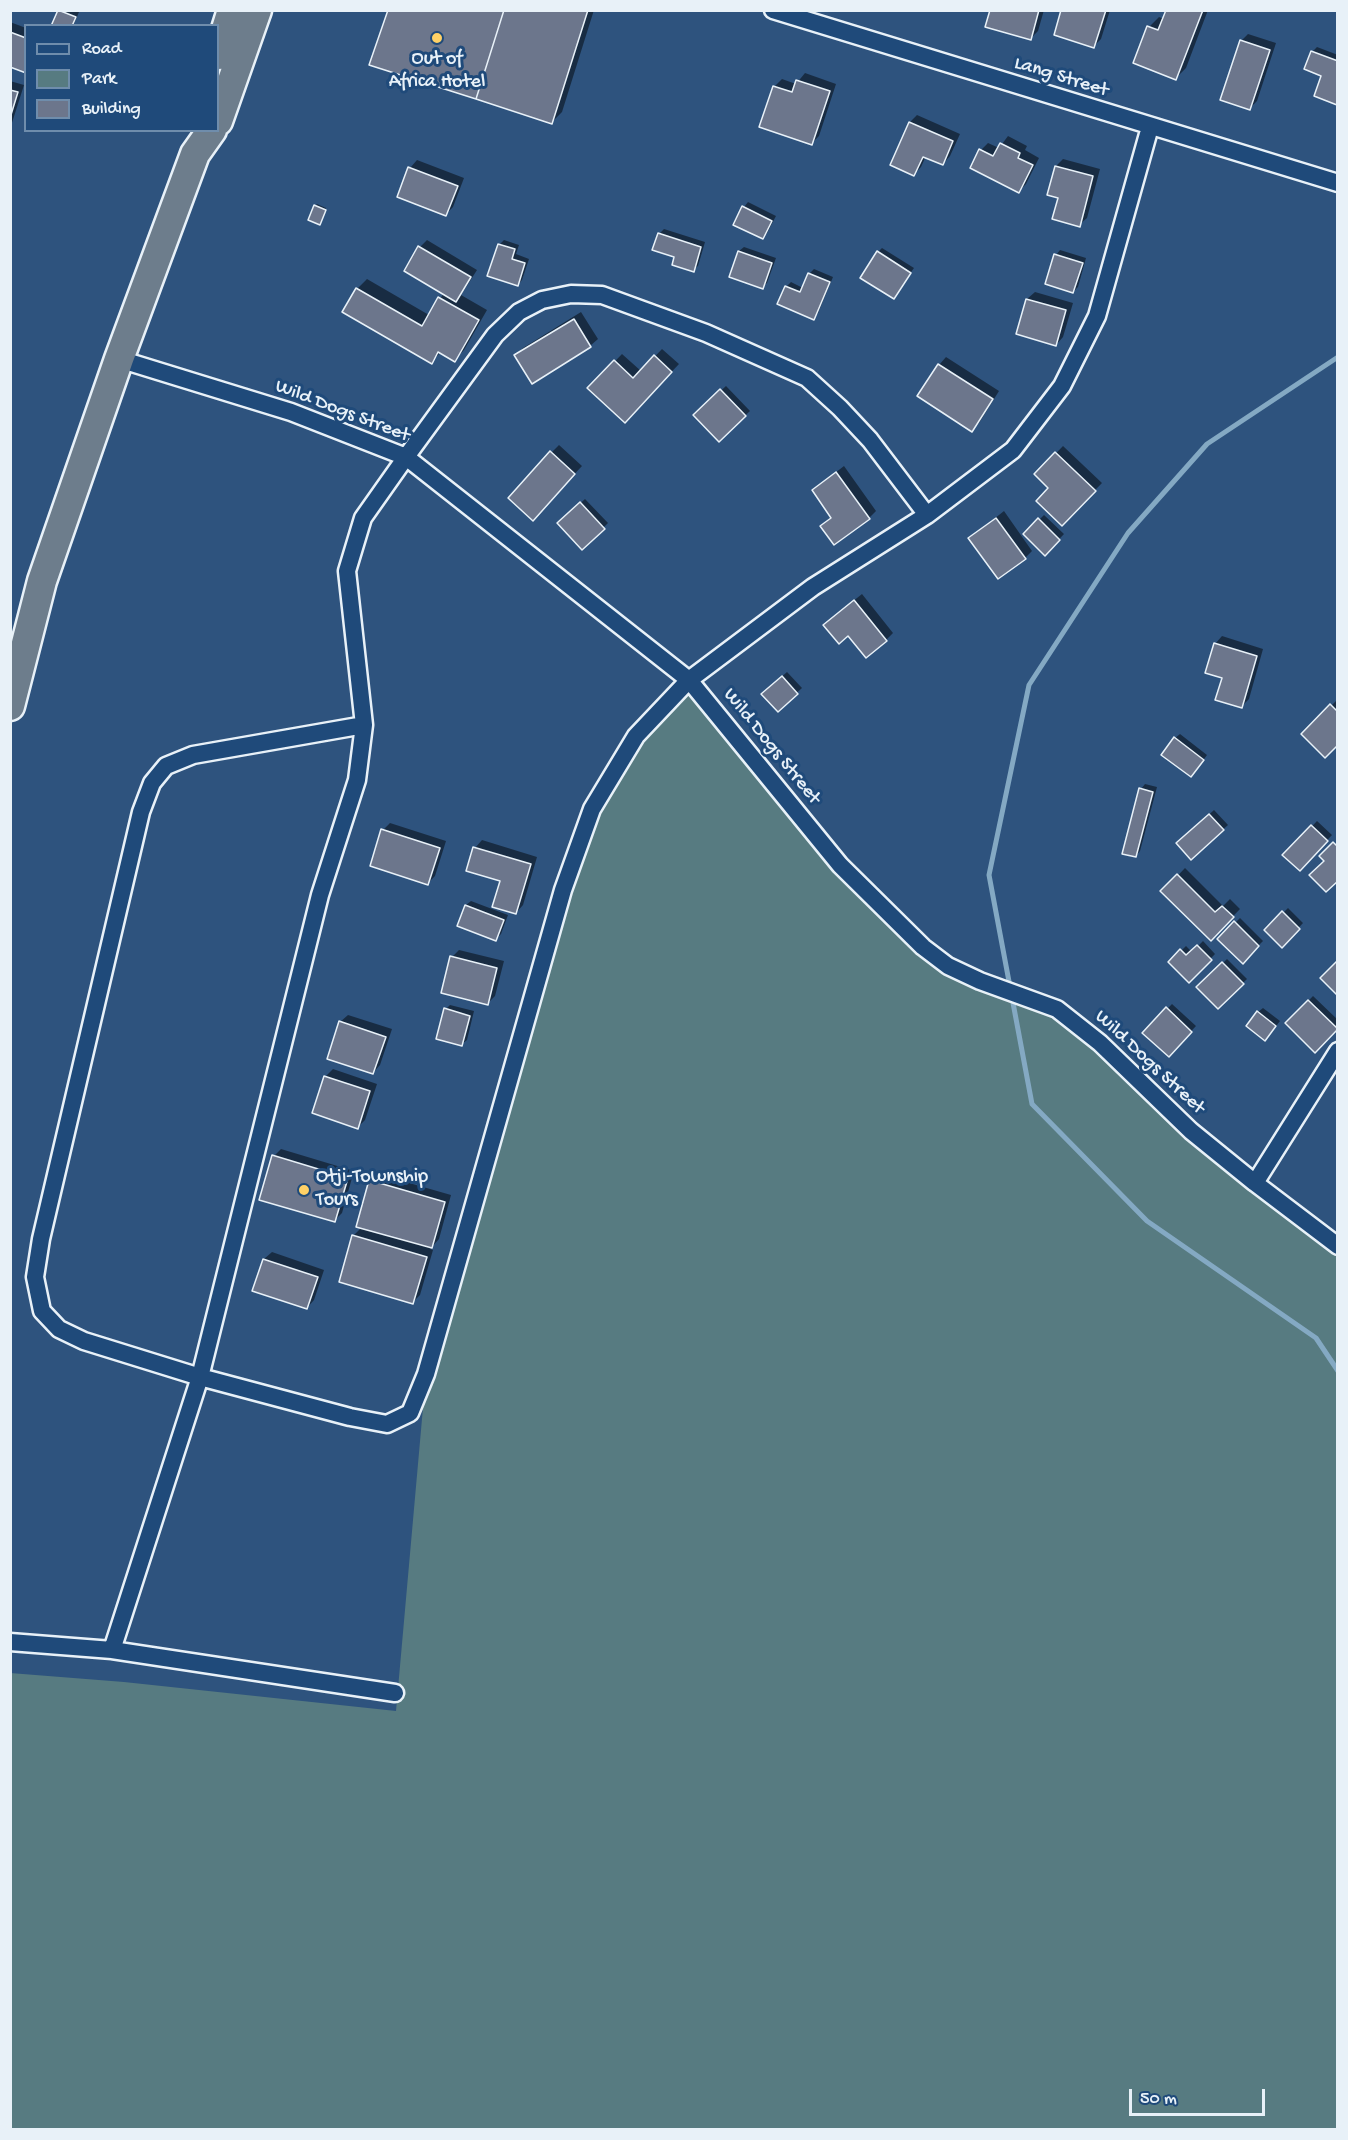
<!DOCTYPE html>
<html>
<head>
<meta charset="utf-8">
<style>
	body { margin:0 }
	#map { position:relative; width:1348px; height:2140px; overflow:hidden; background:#2e537e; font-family:"Gochi Hand",sans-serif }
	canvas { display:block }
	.frame { position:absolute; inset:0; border:12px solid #e8f1f8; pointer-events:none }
	.legend { position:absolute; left:24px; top:24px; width:195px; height:108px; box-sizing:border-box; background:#1f4a7a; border:2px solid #6f8dac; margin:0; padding:8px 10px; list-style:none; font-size:18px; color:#e8f1f8 }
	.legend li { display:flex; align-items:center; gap:12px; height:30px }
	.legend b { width:30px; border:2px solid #6f8dac }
	.scale { position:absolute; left:1129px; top:2089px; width:136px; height:27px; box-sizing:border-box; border:3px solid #e8f1f8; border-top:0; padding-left:8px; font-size:18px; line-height:21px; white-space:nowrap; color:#e8f1f8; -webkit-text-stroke:4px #1f4a7a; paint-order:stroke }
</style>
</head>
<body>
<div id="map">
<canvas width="1348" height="2140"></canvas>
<div class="frame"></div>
<ul class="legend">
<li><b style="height:8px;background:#1f4a7a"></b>Road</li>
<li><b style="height:16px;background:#577b81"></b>Park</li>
<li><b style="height:16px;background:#6c768c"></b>Building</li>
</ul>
<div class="scale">50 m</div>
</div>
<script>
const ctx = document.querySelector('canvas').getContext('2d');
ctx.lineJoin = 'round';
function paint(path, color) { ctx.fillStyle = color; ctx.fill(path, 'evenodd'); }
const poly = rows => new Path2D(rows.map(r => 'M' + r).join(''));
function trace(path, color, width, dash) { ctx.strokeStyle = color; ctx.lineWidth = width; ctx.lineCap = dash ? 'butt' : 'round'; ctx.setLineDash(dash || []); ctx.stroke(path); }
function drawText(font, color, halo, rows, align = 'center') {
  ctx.font = font + ' "Gochi Hand",sans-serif'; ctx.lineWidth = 6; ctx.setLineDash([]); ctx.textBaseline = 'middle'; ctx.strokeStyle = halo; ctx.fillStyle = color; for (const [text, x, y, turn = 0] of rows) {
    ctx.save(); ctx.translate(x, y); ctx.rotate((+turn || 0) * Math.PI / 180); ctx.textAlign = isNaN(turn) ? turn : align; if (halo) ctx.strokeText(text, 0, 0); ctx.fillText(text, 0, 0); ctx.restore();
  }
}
const green = poly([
	[689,680,840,865,923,947,1057,1009,1337,1246,1337,2129,11,2129,10,1673,124,1682,396,1711,426,1374,563,890,636,736]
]);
const shadow = poly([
	[60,10,79,12,73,26,53,26],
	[389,10,594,10,562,112,552,122],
	[992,10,1044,10,1038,31,1031,38],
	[1063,10,1110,10,1101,39,1094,46],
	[1167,10,1208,10,1186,68,1176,78,1135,62,1149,27,1159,17,1164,19],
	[10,22,26,28,26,71,10,65],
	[1248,34,1276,43,1257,101,1250,108,1241,41],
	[1317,47,1338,55,1337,103,1312,52],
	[805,73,836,84,819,136,812,143,774,87,782,79,796,84],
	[10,81,24,85,10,129],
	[917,115,960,134,950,156,943,164,926,156,921,167,914,174,910,122],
	[1008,136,1027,146,1025,150,1039,158,1026,184,1019,191,981,150,988,143,999,148],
	[1063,159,1100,169,1087,218,1079,225,1059,196,1056,166],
	[417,160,464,178,453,207,446,214,399,196,410,168],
	[748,202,776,216,767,233,763,237,744,207],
	[317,204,326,208,321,221,315,206],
	[664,229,705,242,698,266,693,270,676,256,659,234],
	[427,240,477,270,461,295,487,310,464,350,454,360,441,352,431,362,357,289,367,279,429,315,444,293,406,270,420,247],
	[504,240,519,245,516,254,529,259,522,280,518,285,499,245],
	[744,247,776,258,767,283,762,287,731,276,739,251],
	[882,248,914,268,893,297,878,252],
	[1060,250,1086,258,1078,287,1073,292,1056,255],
	[814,269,833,277,818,313,814,318,786,287,791,282,803,288,809,274],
	[1035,292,1073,303,1063,337,1056,345,1027,299],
	[581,312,598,339,590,346,516,355,523,348],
	[662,349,679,364,625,421,589,388,622,354,641,371],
	[946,357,999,391,979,423,971,430,939,365],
	[726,386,750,411,719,440,695,415],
	[559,445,582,466,540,511,552,452],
	[1063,446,1102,483,1062,524,1050,488,1036,474],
	[844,466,876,511,869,518,822,526,832,516,813,490],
	[585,499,608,523,583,548,559,523],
	[1004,511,1032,551,1025,558,970,538],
	[1044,515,1064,534,1045,554,1025,534],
	[862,594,893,633,886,640,832,618],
	[1222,636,1263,649,1249,699,1242,706,1224,677,1215,644],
	[787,672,802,688,778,710,768,689],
	[1336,701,1338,703,1338,743,1303,734],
	[1180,734,1207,755,1196,770,1175,738],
	[1145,784,1157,787,1140,851,1136,856,1141,789],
	[1214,810,1228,825,1191,858,1178,843],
	[1317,821,1332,835,1300,869,1285,855],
	[390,823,446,841,435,876,428,883,383,830],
	[482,840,537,857,523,905,516,913,501,880,475,848],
	[1185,868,1223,906,1230,899,1240,909,1211,939,1163,891],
	[471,901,508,915,501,934,496,939,459,925,466,905],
	[1288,908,1303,923,1282,946,1266,930],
	[1240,918,1263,941,1243,961,1219,939],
	[1203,941,1215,954,1189,981,1170,962,1186,946,1192,952],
	[459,950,504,961,495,996,488,1003,452,957],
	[1227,959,1247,979,1218,1007,1199,987],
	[1313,996,1338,1020,1338,1028,1315,1050,1287,1023],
	[1172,1004,1196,1026,1169,1055,1144,1033],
	[450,1005,474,1011,467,1040,462,1044,446,1009],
	[1263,1008,1280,1021,1270,1034,1258,1012],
	[348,1015,392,1029,380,1065,373,1073,340,1022],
	[333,1069,377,1084,365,1120,358,1127,325,1077],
	[281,1149,354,1171,342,1213,334,1221,274,1156],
	[378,1174,451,1195,439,1239,430,1249,433,1250,420,1295,413,1302,353,1236,362,1227,371,1181],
	[272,1252,324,1270,314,1300,307,1308,254,1290,264,1259]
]);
const stream = poly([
	[1338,357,1207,444,1128,533,1029,685,989,875,1032,1104,1147,1221,1316,1338,1338,1371]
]);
const building = poly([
	[58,10,76,17,72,26,51,26,58,10],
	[388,10,504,10,476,99,369,65,388,10],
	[504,10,588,10,552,124,476,99,504,10],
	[990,10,1039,10,1031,40,985,27,990,10],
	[1061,10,1106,10,1094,48,1054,35,1061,10],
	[1166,10,1203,10,1176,80,1133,63,1147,26,1158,30,1166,10],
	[10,32,26,38,26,73,10,67,10,32],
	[1240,40,1270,50,1250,110,1220,100,1240,40],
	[1311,51,1338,61,1337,105,1314,96,1321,76,1304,69,1311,51],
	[796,80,830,91,812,145,759,127,773,86,792,92,796,80],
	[10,90,18,92,10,118,10,90],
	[909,122,953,141,943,165,923,157,914,176,890,165,909,122],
	[1000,143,1020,153,1018,158,1033,165,1019,193,970,168,979,149,993,156,1000,143],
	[1055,166,1093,176,1080,227,1052,219,1058,198,1047,195,1055,166],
	[408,167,458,186,446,216,397,197,408,167],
	[314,205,326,210,320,225,308,220,314,205],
	[742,206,772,221,763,239,733,225,742,206],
	[658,233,701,247,694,272,672,265,674,257,652,250,658,233],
	[498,244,515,249,512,259,525,263,518,286,487,276,498,244],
	[418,246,471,277,456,302,404,271,418,246],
	[738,251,772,263,763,289,729,277,738,251],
	[877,251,911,273,894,299,860,278,877,251],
	[1054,254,1083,263,1073,293,1045,284,1054,254],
	[808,273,830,282,814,320,777,304,785,286,800,292,808,273],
	[356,288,422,326,438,297,479,320,455,362,438,352,432,364,342,312,356,288],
	[1026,299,1066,310,1056,346,1016,334,1026,299],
	[574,319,591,347,532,384,514,355,574,319],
	[654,355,672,372,625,423,587,388,614,360,633,378,654,355],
	[938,364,993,399,972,432,917,396,938,364],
	[720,389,746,416,719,442,693,415,720,389],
	[550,451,575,474,533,521,508,498,550,451],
	[1055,452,1096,491,1062,526,1036,501,1048,488,1034,474,1055,452],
	[836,472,870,519,834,545,820,526,831,518,812,490,836,472],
	[580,502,605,529,582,550,557,523,580,502],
	[996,518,1026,559,998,579,968,538,996,518],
	[1038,518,1060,540,1045,556,1023,534,1038,518],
	[854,600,887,641,866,658,848,636,839,644,823,625,854,600],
	[1214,643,1257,656,1242,708,1215,700,1222,678,1205,673,1214,643],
	[782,676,798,694,778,712,761,694,782,676],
	[1330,704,1338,712,1338,745,1325,758,1301,734,1330,704],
	[1174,737,1204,760,1191,777,1161,755,1174,737],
	[1139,788,1153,792,1136,857,1122,854,1139,788],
	[1209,814,1224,830,1191,860,1176,843,1209,814],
	[1311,825,1328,841,1300,871,1282,855,1311,825],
	[381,829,440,848,428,885,370,866,381,829],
	[1333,842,1338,847,1338,881,1326,892,1309,875,1324,861,1319,856,1333,842],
	[473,847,531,864,516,914,492,907,500,881,466,871,473,847],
	[1177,874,1215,912,1222,906,1234,917,1211,941,1160,891,1177,874],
	[465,905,504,920,496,941,457,926,465,905],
	[1282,911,1300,929,1282,948,1264,930,1282,911],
	[1234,921,1259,946,1243,964,1217,939,1234,921],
	[1197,945,1212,960,1189,983,1168,962,1180,949,1186,955,1197,945],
	[450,956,497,968,488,1005,441,993,450,956],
	[1338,960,1338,996,1320,978,1338,960],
	[1222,962,1244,984,1218,1009,1196,987,1222,962],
	[1308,1000,1338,1029,1315,1053,1285,1023,1308,1000],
	[1166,1007,1192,1032,1169,1057,1142,1033,1166,1007],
	[444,1008,470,1016,462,1046,436,1039,444,1008],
	[1257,1011,1276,1026,1265,1041,1246,1026,1257,1011],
	[339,1021,386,1037,373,1074,327,1059,339,1021],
	[324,1076,370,1091,358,1129,312,1113,324,1076],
	[272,1155,348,1178,335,1222,259,1200,272,1155],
	[369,1180,445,1202,432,1248,356,1227,369,1180],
	[352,1235,427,1257,413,1304,339,1282,352,1235],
	[263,1259,318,1277,307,1309,252,1291,263,1259]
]);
const minor = poly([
	[773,10,1338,183],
	[119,359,291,412,406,457,689,680,840,865,923,947,948,966,980,981,1057,1009,1100,1043,1191,1131,1255,1183,1338,1246],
	[364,725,193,755,166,766,152,783,141,812,41,1239,35,1277,42,1311,59,1329,84,1341,200,1377,350,1417,387,1424,410,1413,426,1374,563,890,592,809,636,736,689,680,813,587,927,515,1013,450,1062,386,1097,316,1150,127],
	[1255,1183,1338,1051],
	[10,1642,112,1650,395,1693],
	[112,1650,200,1377,320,895,357,780,364,725,347,571,363,518,406,457,495,335,519,312,542,300,571,294,602,295,706,333,807,378,840,408,870,440,927,515]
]);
const trunk = poly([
	[218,55,232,10],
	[218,121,257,10],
	[10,706,42,581,119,359,195,154,212,130]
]);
const markers = [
	[437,38,6,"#ffd166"],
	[304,1190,6,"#ffd166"]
];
const poiNames = [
	["Out of",437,60],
	["Africa Hotel",437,83],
	["Otji-Township",316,1178,"left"],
	["Tours",316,1201,"left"]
];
const streetNames = [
	["Lang Street",1061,78,17],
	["Wild Dogs Street",342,412,21],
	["Wild Dogs Street",771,747,51],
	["Wild Dogs Street",1149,1063,43]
];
paint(green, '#577b81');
paint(shadow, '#0007');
trace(stream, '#84a9c3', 5);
paint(building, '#6c768c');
trace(building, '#e8f1f8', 1.5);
trace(minor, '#e8f1f8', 21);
trace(trunk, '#e8f1f8', 33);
trace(minor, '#1f4a7a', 16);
trace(trunk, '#6d7d8c', 28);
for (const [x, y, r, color] of markers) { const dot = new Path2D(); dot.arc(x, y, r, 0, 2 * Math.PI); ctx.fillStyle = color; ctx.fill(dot); trace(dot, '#1f4a7a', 2); }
drawText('20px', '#e8f1f8', '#1f4a7a', poiNames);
drawText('20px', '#e8f1f8', '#1f4a7a', streetNames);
</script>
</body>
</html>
